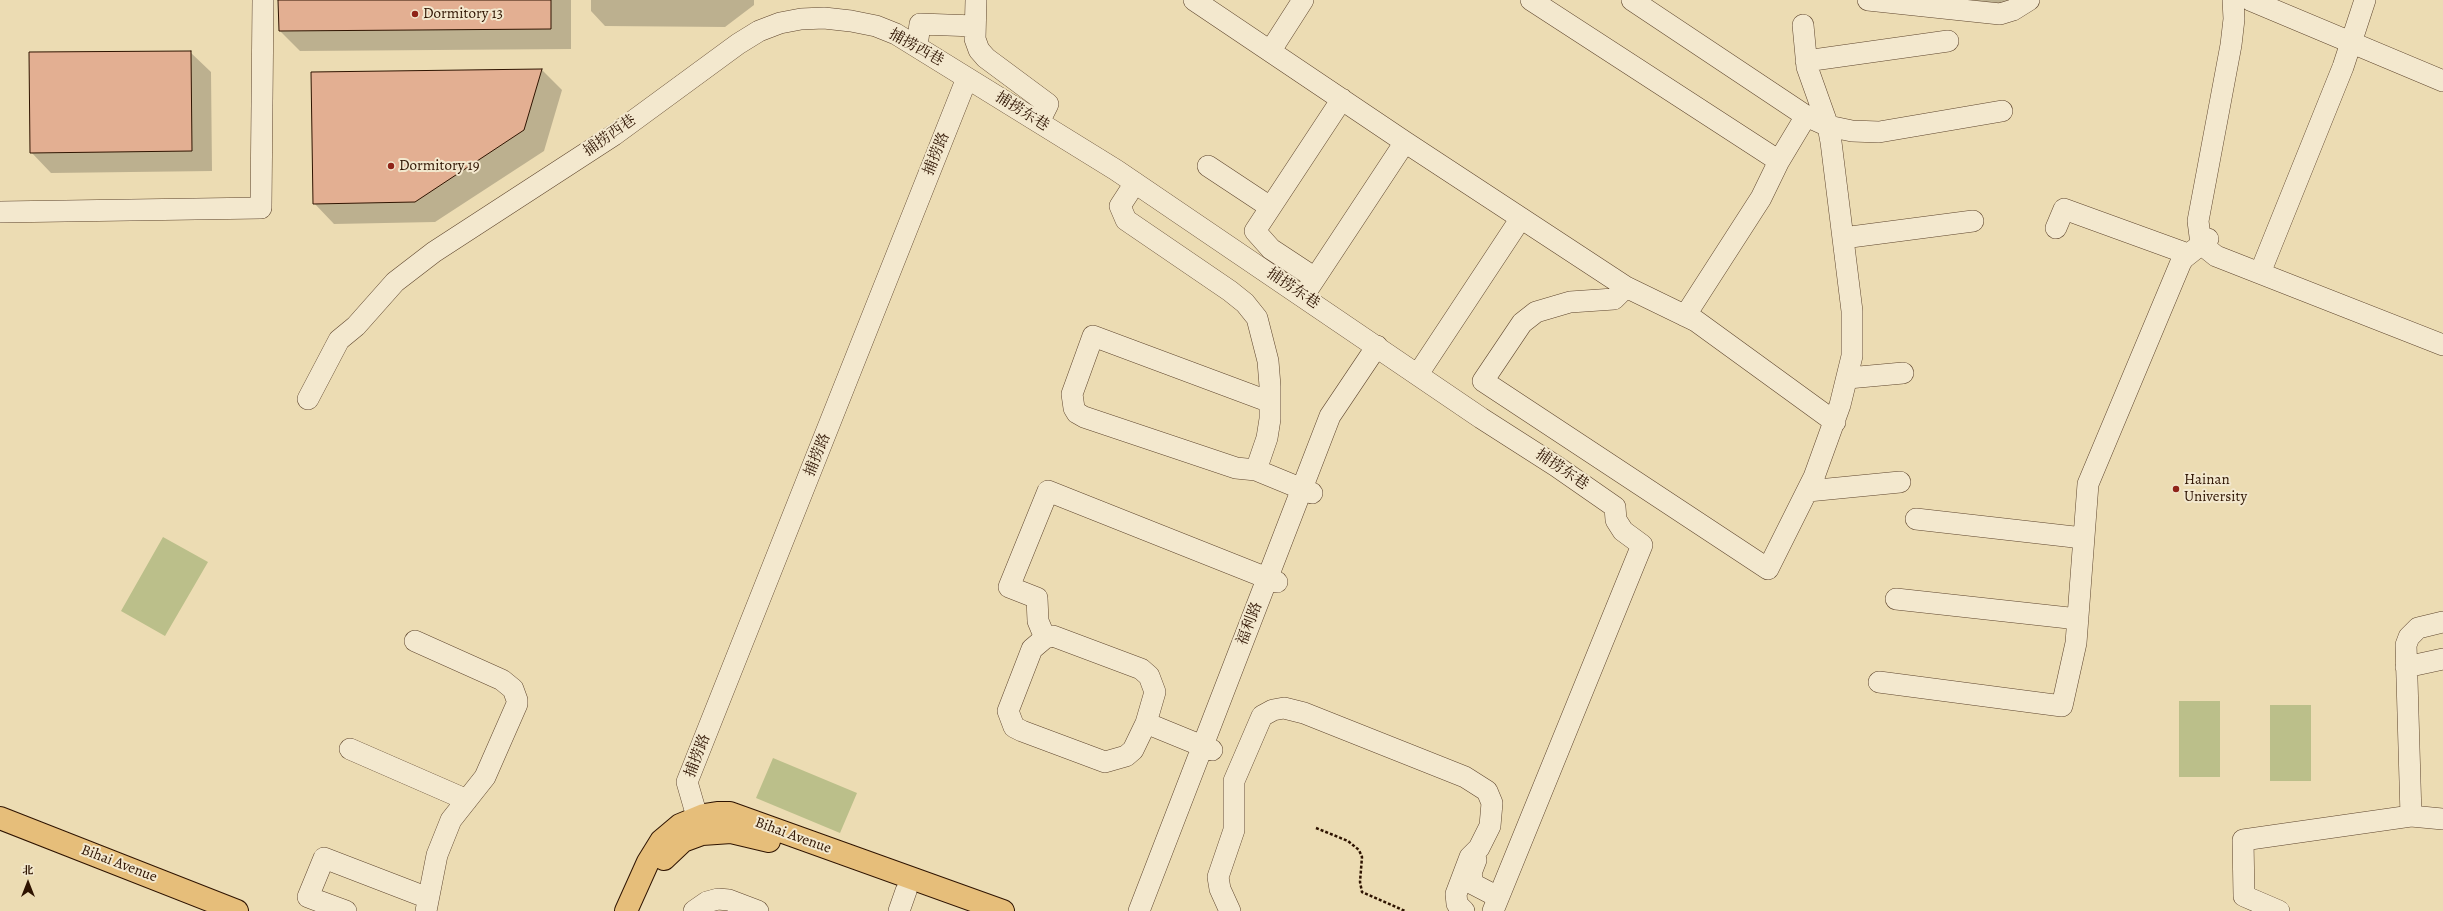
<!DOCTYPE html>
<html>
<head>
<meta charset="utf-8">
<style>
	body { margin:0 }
	#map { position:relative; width:2443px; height:911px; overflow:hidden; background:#ecdcb3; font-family:Alegreya,"Noto Serif SC",serif }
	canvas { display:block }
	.north { position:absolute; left:8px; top:863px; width:40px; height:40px; -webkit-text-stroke:3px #f3e8ce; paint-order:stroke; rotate:0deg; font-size:11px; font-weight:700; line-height:16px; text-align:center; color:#2e1300 }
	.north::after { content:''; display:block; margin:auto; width:14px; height:18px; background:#2e1300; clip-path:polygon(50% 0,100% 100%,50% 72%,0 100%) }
</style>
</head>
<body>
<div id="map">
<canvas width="2443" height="911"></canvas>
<div class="north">北</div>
</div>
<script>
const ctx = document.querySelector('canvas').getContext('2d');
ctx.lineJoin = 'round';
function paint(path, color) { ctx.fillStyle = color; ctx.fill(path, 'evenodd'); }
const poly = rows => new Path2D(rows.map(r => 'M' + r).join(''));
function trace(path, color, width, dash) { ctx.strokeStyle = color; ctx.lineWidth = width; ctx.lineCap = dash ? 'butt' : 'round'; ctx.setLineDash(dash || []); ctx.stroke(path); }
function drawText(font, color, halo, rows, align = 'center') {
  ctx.font = font + ' Alegreya,"Noto Serif SC",serif'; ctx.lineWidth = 4; ctx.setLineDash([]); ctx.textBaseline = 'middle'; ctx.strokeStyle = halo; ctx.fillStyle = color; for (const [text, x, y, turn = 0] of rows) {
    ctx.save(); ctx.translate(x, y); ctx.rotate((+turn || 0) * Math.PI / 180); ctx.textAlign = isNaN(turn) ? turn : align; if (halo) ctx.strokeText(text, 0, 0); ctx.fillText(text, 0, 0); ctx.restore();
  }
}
const green = poly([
	[163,537,208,562,165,636,121,611],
	[2179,701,2220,701,2220,777,2179,777],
	[2270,705,2311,705,2311,781,2270,781],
	[773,758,857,793,840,833,756,798]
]);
const shadow = poly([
	[279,0,571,0,571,49,300,51,280,31],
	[591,0,754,0,754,5,725,27,605,26,591,11],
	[1967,0,2033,0,2032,7],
	[190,52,211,72,212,171,51,173,31,152],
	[542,70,562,90,544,151,435,222,334,224,314,203,312,73]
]);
const building = poly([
	[278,0,551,0,551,29,279,31,278,0],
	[191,51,192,151,30,153,29,52,191,51],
	[542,69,524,130,415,202,313,204,311,72,542,69]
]);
const path = poly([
	[1316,828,1348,841,1359,850,1362,857,1360,882,1362,892,1405,911]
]);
const street = poly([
	[976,0,975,39,979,50,986,58,1048,104,1039,122],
	[1194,0,1405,142,1626,287,1696,321,1835,422],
	[1531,0,1779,161,1761,198,1685,316],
	[1632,0,1806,116,1828,126,1852,131,1879,132,2002,111],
	[1868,0,2000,14,2013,10,2029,0],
	[2233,0,2234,19,2231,45,2198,221,2201,244,2216,256,2443,345],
	[2250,0,2443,81],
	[917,46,920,24,975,26],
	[1271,50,1303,0],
	[1806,61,1948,41],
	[1779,161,1806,116],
	[1208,166,1270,207],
	[1135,183,1120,206,1126,220,1230,291,1245,303,1257,318,1268,361,1270,386,1270,419,1267,438,1256,470,1312,493],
	[0,212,261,208,263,0],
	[2056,228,2064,209,2188,254],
	[1843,238,1973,221],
	[2260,273,2343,67,2365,0],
	[1315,278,1271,249,1255,231,1342,99],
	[1626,287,1614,299,1570,302,1536,312,1522,323,1483,381,1768,569,1814,477,1840,405,1852,356,1852,311,1831,142,1828,126,1807,67,1803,25],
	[1308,289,1405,142],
	[1418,374,1521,218],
	[1848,378,1903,373],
	[308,399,339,340,356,326,395,282,434,252,614,135,738,44,759,31,780,23,801,19,824,18,851,21,876,26,896,34,1116,170,1481,418,1556,466,1615,507,1616,520,1623,531,1642,545,1493,911],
	[1256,470,1236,468,1084,417,1077,413,1074,408,1072,394,1093,336,1270,402],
	[1808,491,1900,482],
	[1916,519,2083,538],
	[1896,599,2078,619],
	[1045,638,1038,621,1037,598,1009,587,1048,491,1277,582],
	[415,641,502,680,513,689,517,700,517,704,485,777,451,820,437,855,426,911],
	[2406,667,2443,659],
	[1879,682,2062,706,2076,643,2088,484,2181,262,2184,258,2208,239],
	[1146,723,1133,750,1126,756,1105,762,1022,731,1014,727,1008,711,1032,649,1045,638,1053,636,1141,669,1149,676,1155,692,1146,723,1212,750],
	[350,749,467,800],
	[2411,816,2443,819],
	[702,834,687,782,967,78],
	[1476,860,1471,873,1473,884,1498,897],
	[346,911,308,897,324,858,428,898],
	[694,911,707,902,718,899,729,900,758,911],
	[899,911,906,891],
	[1139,911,1330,416,1377,346],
	[1230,911,1220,889,1218,877,1234,830,1234,781,1262,716,1273,710,1284,708,1304,713,1465,777,1487,791,1492,803,1490,826,1479,848,1470,857,1456,894,1457,904,1464,911],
	[2279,911,2244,896,2243,840,2411,816,2406,645,2409,637,2418,628,2443,622]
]);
const primary = poly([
	[0,818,237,911],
	[664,859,683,841,702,834,731,832,769,841],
	[626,911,648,862,661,841,680,825,704,815,717,813,730,813,1003,911]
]);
const markers = [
	[415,14,4,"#8f2418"],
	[391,166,4,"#8f2418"],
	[2176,489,4,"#8f2418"]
];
const poiNames = [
	["Dormitory 13",423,14],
	["Dormitory 19",399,166],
	["Hainan",2184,480],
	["University",2184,497]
];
const streetNames = [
	["捕捞西巷",916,48,29],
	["捕捞东巷",1022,112,32],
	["捕捞西巷",610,136,-35],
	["捕捞路",937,154,-68],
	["捕捞东巷",1293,289,34],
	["捕捞路",818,455,-68],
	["捕捞东巷",1562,470,34],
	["福利路",1250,624,-69],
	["捕捞路",698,756,-69],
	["Bihai Avenue",793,836,20],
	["Bihai Avenue",119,864,21]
];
paint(green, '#bbbf8a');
paint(shadow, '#0003');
paint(building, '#e3af92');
trace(building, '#2e1300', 1);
trace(street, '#5e452d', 22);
trace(primary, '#2e1300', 24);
trace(path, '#2e1300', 2.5, [3, 2]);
trace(street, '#f3e8ce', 21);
trace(primary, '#e6be7a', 22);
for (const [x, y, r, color] of markers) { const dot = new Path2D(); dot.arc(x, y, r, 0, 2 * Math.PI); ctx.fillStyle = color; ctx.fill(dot); trace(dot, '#f3e8ce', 1.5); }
drawText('15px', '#2e1300', '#f3e8ce', poiNames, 'left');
drawText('15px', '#2e1300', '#f3e8ce', streetNames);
</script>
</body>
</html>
